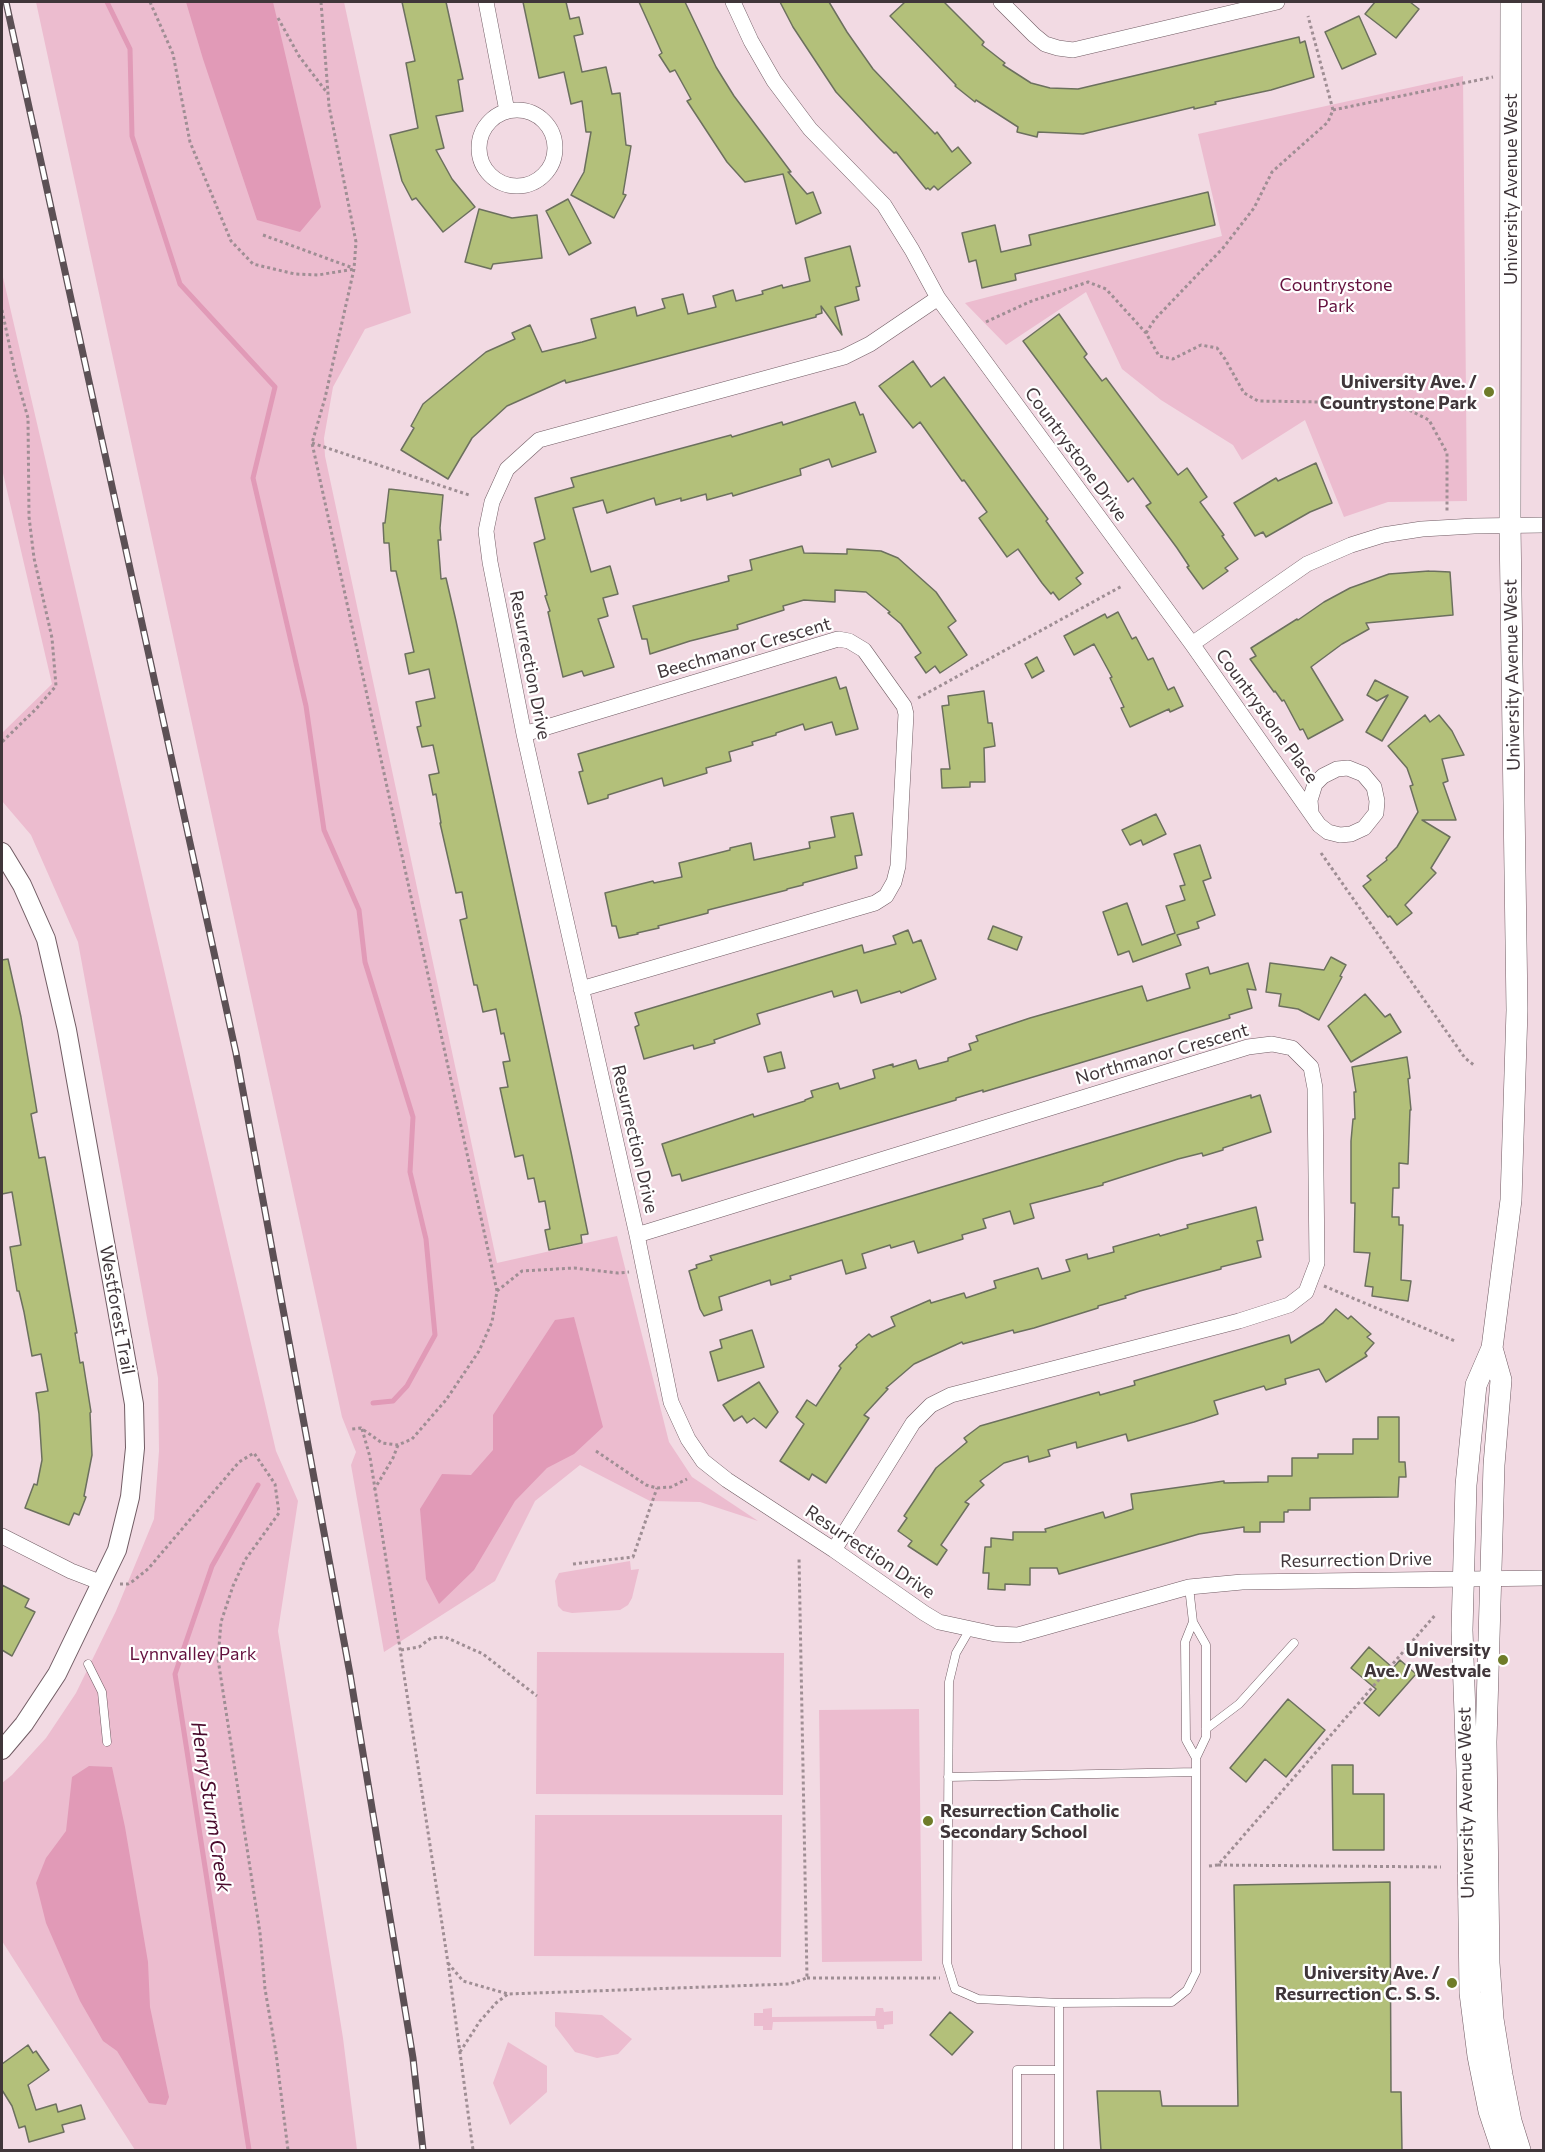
<!DOCTYPE html>
<html>
<head>
<meta charset="utf-8">
<style>
	body { margin:0 }
	#map { position:relative; width:1545px; height:2152px; overflow:hidden; background:#f2dae3; font-family:Commissioner,sans-serif }
	canvas { display:block }
	.frame { position:absolute; inset:0; border:3px solid #40363a; pointer-events:none }
</style>
</head>
<body>
<div id="map">
<canvas width="1545" height="2152"></canvas>
<div class="frame"></div>
</div>
<script>
const ctx = document.querySelector('canvas').getContext('2d');
ctx.lineJoin = 'round';
function paint(path, color) { ctx.fillStyle = color; ctx.fill(path, 'evenodd'); }
const poly = rows => new Path2D(rows.map(r => 'M' + r).join(''));
function trace(path, color, width, dash) { ctx.strokeStyle = color; ctx.lineWidth = width; ctx.lineCap = dash ? 'butt' : 'round'; ctx.setLineDash(dash || []); ctx.stroke(path); }
function drawText(font, color, halo, rows, align = 'center') {
  ctx.font = font + ' Commissioner,sans-serif'; ctx.lineWidth = 4.5; ctx.setLineDash([]); ctx.textBaseline = 'middle'; ctx.strokeStyle = halo; ctx.fillStyle = color; for (const [text, x, y, turn = 0] of rows) {
    ctx.save(); ctx.translate(x, y); ctx.rotate((+turn || 0) * Math.PI / 180); ctx.textAlign = isNaN(turn) ? turn : align; if (halo) ctx.strokeText(text, 0, 0); ctx.fillText(text, 0, 0); ctx.restore();
  }
}
const green = poly([
	[36,2,344,2,411,313,365,329,333,387,324,438,325,456,497,1263,617,1236,669,1442,692,1477,758,1521,700,1502,650,1501,580,1465,535,1501,495,1581,384,1652,351,1465,356,1452,342,1417],
	[1463,76,1467,501,1388,502,1344,517,1305,420,1242,460,1233,445,1161,400,1122,369,1086,292,1006,345,965,303,1222,236,1198,134],
	[2,273,276,1451,298,1501,278,1631,343,2038,357,2150,135,2150,2,1941,2,1783,12,1775,46,1738,76,1693,116,1611,154,1519,159,1451,158,1378,78,942,31,835,2,801,2,733,52,684,2,469],
	[630,1561,631,1570,639,1569,632,1598,628,1605,620,1610,572,1613,563,1611,558,1606,555,1581,559,1573],
	[537,1652,784,1653,783,1795,536,1794],
	[919,1709,922,1961,822,1962,819,1710],
	[535,1815,782,1815,781,1957,534,1956],
	[772,2008,772,2017,875,2016,876,2008,883,2008,884,2012,893,2011,893,2024,884,2025,884,2029,877,2029,876,2021,773,2022,772,2030,763,2030,763,2026,754,2026,754,2013,763,2013,763,2009],
	[555,2012,602,2015,632,2039,618,2054,597,2058,575,2052,555,2026],
	[508,2042,547,2066,547,2092,510,2125,493,2083]
]);
const water = poly([
	[186,2,273,2,321,207,300,232,257,220,203,59],
	[574,1317,603,1427,574,1454,547,1468,515,1501,474,1570,439,1604,426,1579,420,1509,442,1474,471,1475,493,1450,493,1415,555,1320],
	[89,1766,112,1767,125,1827,148,1962,150,2007,169,2097,166,2105,149,2103,117,2051,103,2041,80,2001,46,1923,36,1883,46,1858,66,1831,72,1777]
]);
const stream = poly([
	[107,2,130,49,132,136,180,284,275,387,253,478,306,706,324,830,359,910,365,962,413,1117,410,1172,426,1239,435,1335,407,1386,393,1401,373,1403],
	[249,2150,175,1674,212,1566,258,1485]
]);
const building = poly([
	[402,2,446,2,463,79,458,80,463,111,436,116,444,148,436,150,452,179,475,207,443,232,416,198,412,200,402,181,390,135,418,128,406,63,415,61,402,2],
	[523,2,566,2,570,19,579,17,583,34,574,36,582,72,606,67,612,94,620,93,626,145,631,146,623,194,626,195,614,218,571,195,584,172,591,132,586,132,582,101,571,104,564,72,539,78,523,2],
	[639,2,685,2,716,67,734,96,791,172,788,172,807,194,813,192,821,213,796,224,783,174,745,182,727,162,687,101,691,99,675,70,670,72,659,55,662,53,639,2],
	[780,2,829,2,847,32,873,69,935,134,937,132,952,152,958,147,971,163,938,190,934,186,930,190,928,188,926,189,896,152,894,153,880,139,836,92,793,27,780,2],
	[905,2,944,2,984,42,982,45,1005,63,1003,65,1031,83,1050,88,1078,89,1299,37,1300,43,1305,41,1314,77,1271,90,1215,102,1216,104,1194,109,1194,107,1083,134,1038,132,1037,137,1017,132,1018,127,976,100,975,102,955,86,956,85,890,16,905,2],
	[1375,2,1410,2,1419,9,1396,38,1365,14,1375,2],
	[1359,16,1376,54,1342,69,1325,32,1359,16],
	[1208,192,1215,225,1015,274,1016,280,982,288,976,260,969,262,962,233,995,225,1001,252,1031,245,1029,235,1208,192],
	[568,199,591,243,569,255,546,211,568,199],
	[479,209,512,218,537,215,542,258,493,264,491,269,465,262,479,209],
	[850,246,860,286,856,287,859,300,835,307,842,335,821,306,822,313,816,315,816,317,566,383,565,380,507,406,472,438,448,479,401,450,414,428,411,426,423,404,486,352,515,339,512,333,530,325,542,352,582,342,596,338,591,319,635,307,637,316,665,308,662,299,683,294,688,314,716,307,713,296,733,290,736,301,763,294,762,291,782,285,783,288,810,281,805,258,850,246],
	[1059,314,1087,354,1084,357,1102,381,1106,378,1178,475,1187,468,1207,497,1200,502,1224,535,1222,536,1238,559,1225,568,1228,571,1203,589,1187,567,1189,566,1177,548,1146,506,1151,503,1133,478,1128,482,1023,341,1059,314],
	[913,361,931,387,944,377,1039,507,1048,519,1046,521,1083,573,1076,578,1081,584,1059,600,1053,592,1051,594,1042,583,1018,549,1007,557,979,518,987,512,964,480,962,481,920,422,913,428,879,386,913,361],
	[855,402,860,415,863,414,876,452,832,467,829,459,800,469,801,475,733,496,732,493,707,500,706,494,681,501,681,498,656,505,654,498,607,513,603,500,573,508,591,572,610,566,618,594,603,598,608,616,598,619,614,667,584,676,582,671,563,677,548,612,550,611,545,596,547,595,534,543,545,539,535,498,574,487,571,478,731,435,732,437,782,422,783,425,855,402],
	[1316,463,1332,503,1310,512,1266,537,1263,532,1255,536,1234,503,1276,478,1278,481,1316,463],
	[389,489,443,495,440,528,441,540,438,540,441,579,446,578,456,621,571,1152,588,1234,581,1235,582,1243,549,1250,545,1230,550,1229,545,1201,539,1202,534,1178,528,1179,523,1155,515,1157,500,1088,508,1087,503,1062,510,1061,504,1033,501,1034,496,1009,483,1012,477,985,474,985,460,920,467,918,462,892,456,893,440,823,441,823,436,794,433,795,429,775,439,773,433,745,422,747,417,727,421,726,416,702,435,698,429,669,409,674,405,654,414,652,396,571,391,571,389,543,384,543,383,523,385,523,389,489],
	[802,546,804,553,847,554,847,549,881,551,898,558,936,592,956,621,948,627,967,655,940,673,935,666,926,673,915,657,921,653,901,624,888,613,890,612,866,592,835,590,835,602,804,600,783,606,784,610,737,625,738,629,690,641,650,654,647,639,642,639,633,606,729,581,728,576,752,570,750,560,802,546],
	[1429,571,1450,572,1453,615,1366,623,1369,629,1342,644,1311,667,1343,720,1308,739,1303,729,1300,730,1284,700,1282,701,1275,691,1274,692,1250,659,1256,656,1251,648,1297,619,1298,620,1324,602,1350,588,1389,574,1429,571],
	[1118,612,1132,639,1136,637,1148,660,1153,658,1168,690,1174,687,1183,706,1170,712,1169,709,1130,727,1121,708,1124,707,1110,678,1112,677,1094,644,1074,655,1064,636,1105,614,1107,618,1118,612],
	[1037,657,1044,671,1032,678,1025,664,1037,657],
	[836,677,840,689,846,687,858,729,836,735,832,722,805,730,803,724,776,733,776,735,752,742,753,745,729,752,731,761,706,768,707,773,664,786,662,778,608,795,608,798,588,804,579,772,583,771,578,754,836,677],
	[1375,680,1408,697,1382,741,1366,732,1388,695,1377,701,1367,695,1375,680],
	[984,691,988,723,992,723,995,746,984,748,985,782,970,782,970,787,942,788,941,769,950,769,942,706,949,705,948,696,984,691],
	[1425,715,1430,722,1439,715,1452,731,1464,755,1442,759,1448,781,1443,783,1456,820,1422,820,1450,837,1431,868,1436,873,1405,905,1412,913,1397,925,1390,916,1388,917,1363,886,1371,880,1367,876,1387,860,1386,858,1397,847,1418,812,1410,786,1413,785,1407,768,1388,746,1425,715],
	[853,813,862,855,855,856,857,868,803,883,803,885,787,889,787,890,708,910,708,913,658,926,659,928,637,933,638,934,619,938,616,926,612,926,605,893,653,881,654,883,682,877,679,863,730,850,730,848,751,843,754,860,810,848,809,842,835,837,831,817,853,813],
	[1156,814,1166,834,1143,845,1141,840,1130,845,1122,830,1156,814],
	[1200,845,1211,878,1203,881,1215,915,1197,922,1199,928,1177,935,1181,945,1133,962,1129,951,1118,955,1103,912,1127,903,1142,945,1175,933,1166,906,1185,900,1180,886,1185,885,1174,854,1200,845],
	[993,926,1022,937,1017,950,988,939,993,926],
	[908,930,913,943,921,940,936,979,901,993,900,991,861,1003,857,990,834,997,832,991,757,1014,760,1024,714,1040,715,1043,694,1049,693,1045,644,1059,635,1027,639,1025,635,1013,862,945,864,953,896,944,893,936,908,930],
	[1331,957,1346,965,1340,976,1342,977,1319,1020,1298,1009,1279,1006,1281,994,1266,992,1270,963,1324,970,1331,957],
	[8,959,21,1017,37,1112,31,1114,39,1158,45,1157,77,1333,75,1333,80,1363,83,1362,91,1412,90,1413,92,1455,84,1496,86,1497,79,1515,74,1513,69,1525,25,1508,34,1484,37,1485,42,1460,39,1414,36,1393,48,1391,41,1354,32,1356,24,1312,19,1291,17,1291,13,1266,10,1247,21,1245,12,1192,2,1194,2,960,8,959],
	[1248,963,1256,990,1247,989,1252,1008,1229,1015,1230,1018,983,1092,983,1090,956,1098,956,1100,682,1181,680,1174,672,1176,662,1144,753,1114,754,1117,805,1101,805,1100,813,1097,811,1091,838,1083,840,1089,875,1078,873,1070,893,1064,893,1067,916,1060,919,1069,948,1061,948,1058,971,1050,969,1044,978,1041,976,1036,1030,1018,1142,986,1147,1001,1190,988,1186,974,1208,967,1210,974,1248,963],
	[1365,994,1385,1017,1390,1014,1401,1032,1351,1062,1328,1026,1365,994],
	[781,1052,785,1068,768,1072,764,1057,781,1052],
	[1407,1057,1410,1078,1408,1079,1411,1110,1410,1110,1408,1164,1399,1163,1399,1188,1393,1188,1392,1217,1399,1217,1399,1225,1403,1225,1401,1280,1411,1281,1408,1301,1372,1296,1373,1287,1365,1286,1370,1253,1354,1252,1355,1203,1351,1203,1351,1141,1353,1119,1355,1119,1354,1092,1356,1092,1352,1067,1407,1057],
	[1251,1095,1251,1098,1260,1095,1271,1132,1223,1148,1223,1150,1203,1156,1202,1153,1178,1159,1103,1183,1103,1185,1030,1204,1034,1218,1014,1224,1010,1211,983,1219,986,1228,962,1235,963,1239,918,1253,914,1241,891,1248,890,1245,862,1254,866,1268,846,1274,842,1260,790,1276,791,1279,771,1285,770,1280,719,1297,722,1310,704,1316,700,1309,689,1271,697,1268,696,1265,712,1260,710,1256,1251,1095],
	[1256,1207,1263,1240,1257,1241,1261,1257,1221,1267,1221,1269,1140,1291,1125,1296,1126,1298,1098,1306,1098,1308,1034,1328,1014,1333,1013,1330,963,1344,962,1342,914,1364,886,1388,888,1389,864,1415,869,1418,826,1483,812,1474,809,1480,780,1461,804,1424,796,1417,807,1400,816,1406,841,1368,839,1366,857,1347,856,1345,869,1334,872,1337,895,1326,891,1317,930,1300,931,1303,964,1293,966,1298,996,1288,994,1281,1038,1268,1042,1279,1070,1271,1066,1260,1087,1254,1088,1259,1114,1252,1113,1247,1159,1234,1160,1236,1188,1228,1187,1225,1256,1207],
	[1336,1309,1348,1319,1351,1316,1371,1334,1367,1337,1374,1343,1365,1353,1367,1356,1326,1382,1319,1369,1285,1379,1286,1384,1266,1390,1264,1386,1214,1401,1218,1414,1194,1422,1128,1441,1126,1434,1077,1448,1076,1442,1048,1450,1050,1456,1029,1462,1028,1456,1004,1463,980,1481,984,1485,965,1502,969,1504,941,1545,947,1550,937,1565,908,1546,912,1541,898,1531,907,1518,904,1516,936,1468,967,1442,964,1438,980,1426,1099,1392,1100,1395,1135,1385,1134,1381,1289,1335,1291,1343,1323,1323,1336,1309],
	[752,1330,764,1367,718,1381,710,1352,722,1348,720,1340,752,1330],
	[759,1382,778,1412,766,1428,754,1418,747,1423,742,1416,734,1421,723,1405,759,1382],
	[1378,1417,1399,1417,1399,1462,1405,1462,1406,1477,1399,1477,1398,1497,1310,1498,1310,1510,1288,1510,1288,1512,1284,1512,1284,1522,1260,1522,1260,1532,1244,1532,1244,1527,1199,1534,1059,1574,1057,1568,1030,1568,1030,1585,1005,1584,1005,1590,988,1589,989,1573,983,1573,985,1547,991,1547,991,1538,1013,1540,1013,1532,1046,1532,1045,1529,1103,1512,1105,1518,1133,1509,1131,1494,1224,1481,1224,1483,1268,1482,1268,1476,1292,1476,1292,1458,1318,1458,1318,1454,1353,1454,1353,1439,1378,1439,1378,1417],
	[2,1585,29,1599,25,1607,35,1612,12,1656,2,1650,2,1585],
	[1369,1647,1393,1668,1400,1660,1416,1674,1379,1716,1364,1703,1376,1689,1351,1668,1369,1647],
	[1288,1699,1325,1730,1286,1777,1265,1759,1246,1782,1230,1768,1288,1699],
	[1332,1765,1353,1765,1353,1794,1384,1794,1384,1850,1333,1850,1332,1765],
	[1390,1882,1391,2092,1401,2092,1402,2151,1101,2151,1097,2091,1160,2091,1162,2106,1238,2106,1234,1885,1390,1882],
	[950,2012,973,2032,952,2055,930,2035,950,2012],
	[28,2045,33,2053,36,2051,49,2070,28,2085,36,2110,56,2104,58,2112,81,2105,85,2119,62,2125,64,2132,29,2142,25,2126,19,2128,12,2106,2,2090,2,2064,28,2045]
]);
const path = poly([
	[150,2,173,54,190,142,231,241,253,264,295,274,318,275,354,269],
	[321,2,329,106,356,242,354,269,325,398,312,443,497,1291,492,1322,479,1351,446,1400,412,1439,398,1445,382,1443,361,1428,352,1429],
	[278,18,299,56,328,94],
	[1333,110,1493,77],
	[263,235,353,268],
	[2,310,15,372,28,418,29,517,34,558,52,638,56,686,36,709,2,742],
	[986,322,1029,302,1088,282,1106,289,1146,333,1159,356,1173,359,1201,345,1217,348,1225,359,1244,393,1258,401,1386,403,1409,410,1429,420,1447,453,1447,511],
	[1146,333,1155,319,1223,248,1254,208,1272,172,1328,122,1333,110,1308,16],
	[312,443,469,495],
	[918,698,1122,586],
	[1321,853,1465,1058,1475,1066],
	[1324,1286,1455,1341],
	[497,1291,522,1271,574,1268,618,1273,629,1272],
	[362,1429,370,1457,399,1642,448,1963,473,2150],
	[596,1451,646,1485,657,1488,671,1487,687,1479],
	[374,1490,393,1458,398,1445],
	[573,1564,633,1557,657,1488],
	[120,1584,128,1584,133,1581,148,1569,239,1462,254,1453,275,1484,279,1513,245,1560,233,1586,221,1622,218,1659,260,1933,265,1989,276,2053,288,2150],
	[401,1650,419,1647,431,1638,445,1637,483,1654,537,1696],
	[1218,1865,1441,1867],
	[1209,1866,1218,1865,1436,1614],
	[448,1963,463,1981,508,1994,789,1984,807,1978,799,1557],
	[807,1978,940,1978],
	[460,2052,480,2021,496,2003,508,1994]
]);
const service = poly([
	[1189,1587,1193,1622,1185,1642,1186,1740,1196,1758],
	[970,1629,956,1653,949,1682,947,1963,955,1989,978,1999,1059,2003,1172,2002,1187,1990,1196,1972,1196,1758,1206,1737,1206,1645,1193,1622],
	[88,1664,102,1692,107,1742],
	[1206,1729,1239,1704,1294,1643],
	[948,1777,1196,1772],
	[1017,2150,1017,2070,1059,2070],
	[1059,2150,1059,2003]
]);
const minor = poly([
	[486,2,507,111],
	[733,2,751,41,774,81,810,129,884,205,912,250,938,298,1192,644,1319,825,1328,832,1340,835,1351,834,1364,828,1376,813,1377,801,1374,787,1363,774,1348,768,1337,769,1323,776,1315,784,1310,800,1311,812],
	[1001,2,1034,35,1045,44,1058,48,1073,50,1277,2],
	'479 148a38 38 0 1 1 76 0a38 38 0 1 1-76 0Z',
	[938,298,870,344,844,357,539,440,507,469,492,502,486,531,490,562,524,734,637,1235,671,1402,688,1439,703,1461,727,1480,834,1550,924,1613,939,1622,995,1634,1018,1635,1189,1587,1242,1582,1544,1578],
	[1192,644,1307,564,1351,545,1383,535,1422,529,1474,526,1544,525],
	[524,734,838,639,849,641,864,650,904,706,906,714,898,866,894,882,886,896,875,903,581,989],
	[637,1235,1248,1047,1272,1044,1292,1048,1311,1067,1315,1088,1317,1263,1306,1292,1289,1305,1239,1321,951,1395,931,1405,913,1423,834,1550],
	[2,1536,71,1571,102,1583]
]);
const tertiary = poly([
	[2,852,22,885,46,939,67,1030,134,1404,135,1448,130,1497,117,1550,57,1674,24,1724,2,1750]
]);
const secondary = poly([
	[1492,1348,1501,1380,1494,1465,1486,1742,1489,1963,1493,2019,1502,2075,1511,2121,1520,2150],
	[1502,2150,1489,2111,1478,2056,1470,1993,1467,1770,1462,1630,1466,1485,1476,1385,1492,1348,1511,1200,1517,1010,1510,525,1511,2]
]);
const rail = poly([
	[6,2,236,1053,350,1674,413,2058,423,2150]
]);
const markers = [
	[1489,392,6,"#6f7c29"],
	[1503,1660,6,"#6f7c29"],
	[928,1821,6,"#6f7c29"],
	[1452,1983,6,"#6f7c29"]
];
const streetNames = [
	["University Avenue West",1511,189,-90],
	["Countrystone Drive",1076,454,54],
	["Beechmanor Crescent",744,648,-16],
	["Resurrection Drive",530,665,79],
	["University Avenue West",1512,675,-91],
	["Countrystone Place",1267,716,54],
	["Northmanor Crescent",1162,1054,-16],
	["Resurrection Drive",635,1139,77],
	["Westforest Trail",117,1310,80],
	["Resurrection Drive",870,1552,34],
	["Resurrection Drive",1356,1560,-1],
	["University Avenue West",1466,1803,-91]
];
const parkNames = [
	["Countrystone",1336,285],
	["Park",1336,306],
	["Lynnvalley Park",193,1654]
];
const poiNames = [
	["University Ave. /",1477,382],
	["Countrystone Park",1477,403],
	["University",1491,1650],
	["Ave. / Westvale",1491,1671],
	["Resurrection Catholic",940,1811,"left"],
	["Secondary School",940,1832,"left"],
	["University Ave. /",1440,1973],
	["Resurrection C. S. S.",1440,1994]
];
const waterNames = [
	["Henry Sturm Creek",211,1807,81]
];
paint(green, '#ecbccf');
paint(water, '#e19ab7');
trace(stream, '#e19ab7', 5);
paint(building, '#b3c07a');
trace(building, '#6c705e', 1.5);
trace(service, '#715c64', 9);
trace(minor, '#715c64', 16);
trace(tertiary, '#715c64', 20);
trace(secondary, '#715c64', 22);
trace(path, '#9f8e94', 3, [3, 3]);
trace(service, '#fff', 8);
trace(minor, '#fff', 15);
trace(tertiary, '#fff', 18);
trace(secondary, '#fff', 21);
trace(rail, '#5c5055', 7);
trace(rail, '#fff', 4.5, [14]);
for (const [x, y, r, color] of markers) { const dot = new Path2D(); dot.arc(x, y, r, 0, 2 * Math.PI); ctx.fillStyle = color; ctx.fill(dot); trace(dot, '#fff', 2); }
drawText('18px', '#40363a', '#fff', streetNames);
drawText('18px', '#64113e', '#fff', parkNames);
drawText('bold 18px', '#40363a', '#fff', poiNames, 'right');
drawText('italic 20px', '#4a0b2d', '#fff', waterNames);
</script>
</body>
</html>
